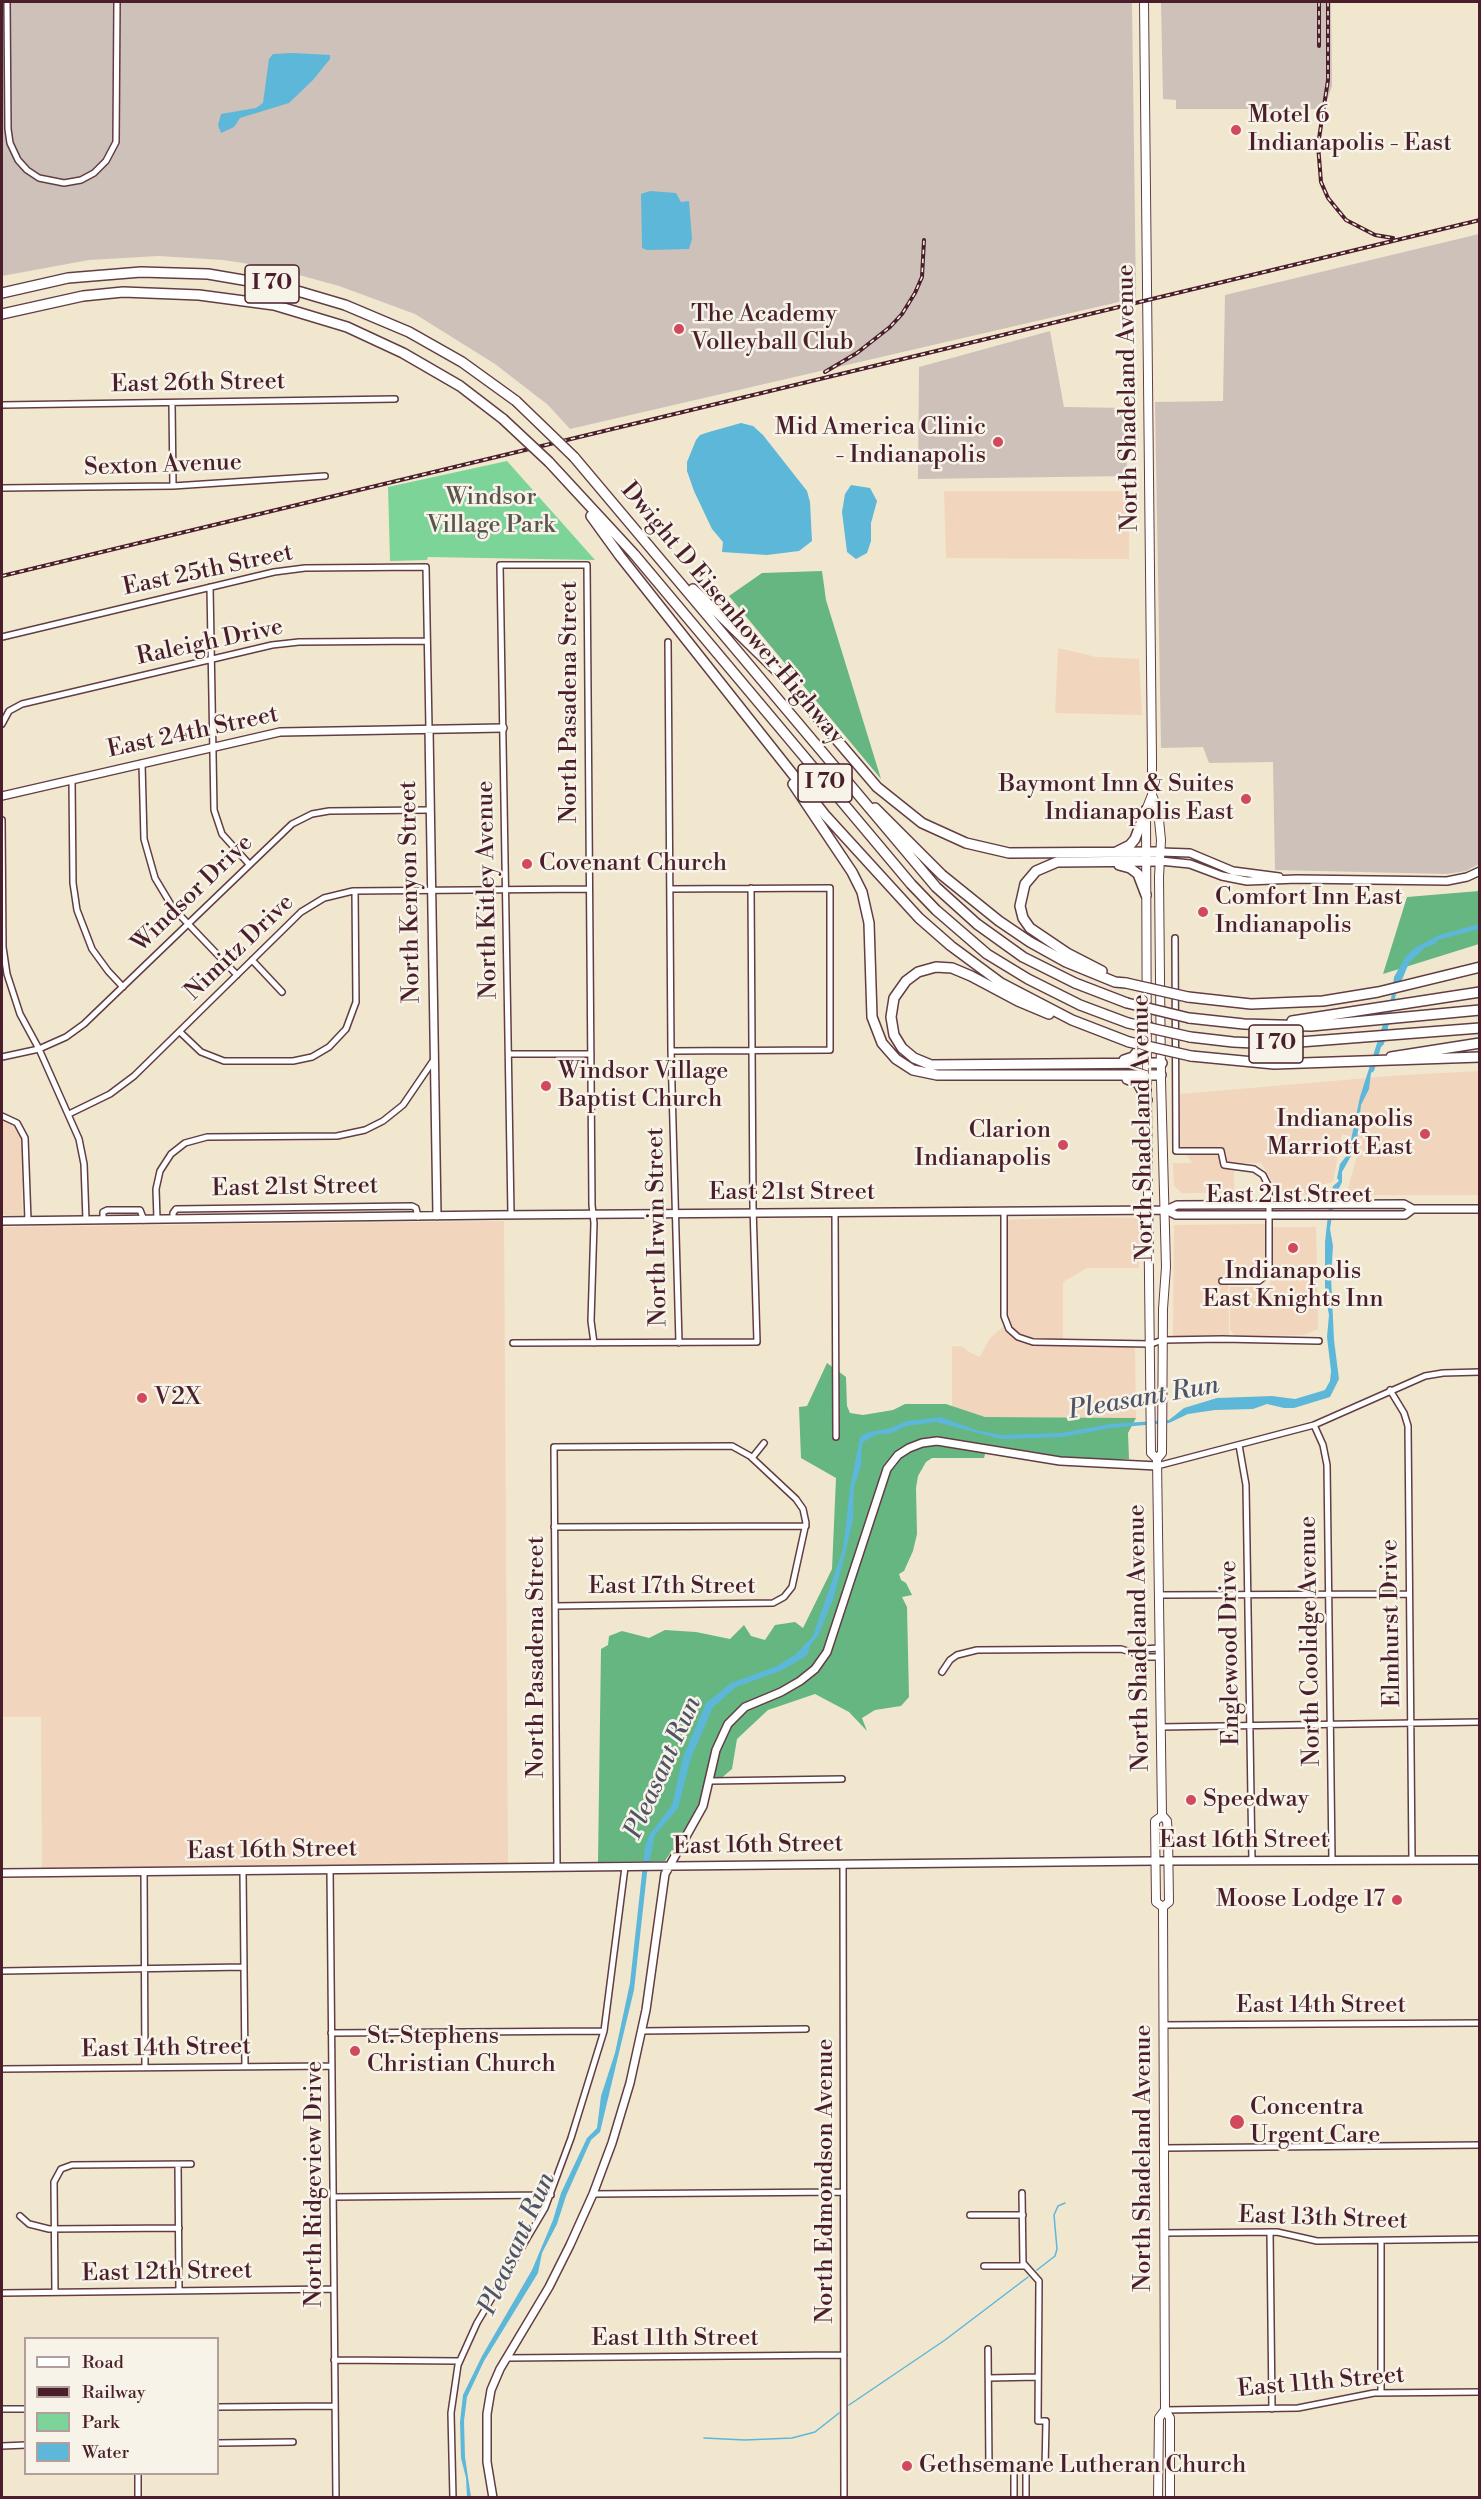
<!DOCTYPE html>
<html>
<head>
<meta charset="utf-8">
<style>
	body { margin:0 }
	#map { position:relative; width:1481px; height:2499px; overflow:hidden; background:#f1e7cf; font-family:"Libre Bodoni",serif }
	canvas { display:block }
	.frame { position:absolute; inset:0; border:3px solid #4a1f2b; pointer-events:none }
	.legend { position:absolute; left:24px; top:2337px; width:195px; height:138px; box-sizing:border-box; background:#f7f3e8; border:2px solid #b29e9c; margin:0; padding:8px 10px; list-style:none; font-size:18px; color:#4a1f2b }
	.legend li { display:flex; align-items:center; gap:12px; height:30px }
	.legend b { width:30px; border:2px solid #b29e9c }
</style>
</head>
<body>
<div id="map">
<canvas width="1481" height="2499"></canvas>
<div class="frame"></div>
<ul class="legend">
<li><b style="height:8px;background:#fff"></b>Road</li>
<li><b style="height:8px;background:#4a1f2b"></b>Railway</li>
<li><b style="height:16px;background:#7cd499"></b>Park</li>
<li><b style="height:16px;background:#5cb7d9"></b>Water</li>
</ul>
</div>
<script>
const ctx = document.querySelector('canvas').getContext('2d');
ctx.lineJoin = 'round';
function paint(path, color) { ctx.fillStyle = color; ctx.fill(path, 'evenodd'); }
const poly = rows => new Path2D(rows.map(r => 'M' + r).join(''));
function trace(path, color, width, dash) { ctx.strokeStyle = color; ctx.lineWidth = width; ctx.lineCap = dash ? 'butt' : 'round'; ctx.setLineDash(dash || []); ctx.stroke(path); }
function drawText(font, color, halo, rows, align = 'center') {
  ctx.font = font + ' "Libre Bodoni",serif'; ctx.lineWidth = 5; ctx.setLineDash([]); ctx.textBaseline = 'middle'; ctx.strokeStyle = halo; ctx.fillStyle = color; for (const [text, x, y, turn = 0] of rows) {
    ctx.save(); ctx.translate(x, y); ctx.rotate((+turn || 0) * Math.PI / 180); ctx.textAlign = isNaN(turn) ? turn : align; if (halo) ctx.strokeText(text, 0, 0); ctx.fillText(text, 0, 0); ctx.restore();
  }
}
const built = poly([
	[944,491,1129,491,1129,559,946,558],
	[1058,648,1096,657,1139,659,1142,715,1055,713],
	[1479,1071,1479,1195,1346,1195,1362,1139,1342,1134,1333,1182,1315,1186,1314,1195,1292,1195,1278,1190,1261,1163,1234,1163,1234,1193,1182,1193,1174,1186,1173,1163,1192,1163,1180,1145,1180,1094,1403,1075],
	[2,1119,19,1129,22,1143,22,1215,2,1215],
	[1094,1217,1140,1218,1139,1268,1087,1268,1063,1282,1063,1346,1135,1346,1136,1418,985,1417,952,1406,952,1346,963,1347,969,1352,980,1357,990,1338,1003,1327,1000,1220],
	[504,1221,508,1863,42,1870,41,1717,2,1717,2,1227],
	[1265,1224,1265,1274,1228,1275,1229,1335,1173,1336,1174,1225],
	[1273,1227,1316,1227,1318,1329,1303,1335,1237,1337,1230,1330,1230,1287,1269,1287,1271,1280]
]);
const industrial = poly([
	[2,2,1132,2,1136,298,570,429,548,405,495,364,415,314,339,286,270,267,223,260,158,256,89,260,2,276],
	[1161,2,1331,2,1332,86,1324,109,1176,109,1176,100,1163,99],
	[1479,234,1479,864,1466,871,1447,874,1275,870,1273,762,1209,763,1203,747,1161,748,1155,402,1223,401,1225,295],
	[1050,331,1064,407,1126,408,1127,476,918,479,919,367]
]);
const green = poly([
	[507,461,595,560,428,557,427,560,390,561,388,487]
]);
const forest = poly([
	[822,571,826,600,881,779,729,596,762,573],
	[1479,891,1479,944,1383,974,1407,897],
	[827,1363,846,1377,847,1406,850,1413,863,1415,893,1410,905,1404,946,1404,985,1417,1136,1418,1128,1433,1129,1459,1088,1460,1061,1457,974,1443,985,1454,984,1458,932,1458,926,1462,918,1476,916,1488,917,1534,913,1551,904,1571,899,1574,901,1580,906,1583,912,1595,902,1597,907,1607,909,1697,901,1706,875,1710,862,1718,867,1731,849,1712,815,1694,768,1710,737,1739,732,1769,704,1793,685,1831,665,1861,598,1862,601,1649,608,1645,609,1636,622,1631,649,1638,665,1630,696,1632,730,1639,744,1625,751,1636,765,1640,775,1625,795,1622,803,1628,832,1569,836,1478,801,1458,799,1407,807,1406]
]);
const water = poly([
	[292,53,330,55,330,59,313,80,289,103,240,118,234,127,221,133,218,125,221,114,256,108,263,103,269,59,273,54],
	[650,191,676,193,681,202,689,201,692,239,689,249,647,250,642,248,641,194],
	[741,423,753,426,763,435,807,491,810,502,812,541,799,551,767,555,722,552,723,542,712,529,694,491,687,471,687,462,696,440,700,435,709,432],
	[851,485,870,488,877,501,871,523,871,541,867,553,856,559,847,552,842,512,845,494],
	[1479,924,1479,929,1438,940,1435,944,1424,948,1409,963,1396,994,1384,1044,1381,1047,1374,1071,1371,1073,1369,1089,1361,1105,1356,1147,1342,1172,1342,1182,1339,1188,1341,1193,1335,1196,1330,1229,1333,1246,1331,1277,1334,1340,1339,1379,1330,1397,1294,1408,1284,1408,1267,1404,1253,1409,1215,1410,1188,1414,1169,1423,1111,1428,1063,1437,1001,1439,936,1422,906,1426,892,1433,875,1435,862,1443,861,1466,854,1487,853,1520,846,1550,834,1597,818,1636,811,1644,807,1655,800,1660,780,1671,736,1687,713,1707,691,1758,678,1808,655,1835,647,1873,634,1990,600,2132,591,2140,566,2196,557,2224,542,2253,538,2273,484,2361,467,2397,464,2421,465,2457,471,2497,467,2497,466,2478,461,2458,460,2422,463,2395,482,2356,532,2270,553,2220,561,2193,587,2138,597,2128,601,2096,615,2053,630,1983,645,1846,650,1834,672,1805,683,1757,706,1703,731,1683,777,1666,796,1654,813,1636,843,1549,850,1488,860,1437,866,1433,890,1428,907,1421,941,1417,976,1430,1001,1435,1061,1433,1110,1424,1169,1420,1184,1408,1217,1398,1272,1396,1295,1399,1325,1390,1330,1381,1331,1371,1327,1337,1329,1315,1325,1295,1325,1242,1330,1197,1333,1186,1339,1181,1337,1178,1340,1164,1348,1154,1360,1097,1391,999,1394,977,1404,959,1413,949,1439,935]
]);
const stream = poly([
	[1037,2270,1055,2256,1057,2249,1054,2215,1058,2206,1065,2203],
	[849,2405,945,2340,1028,2277],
	[704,2438,745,2440,792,2438,815,2432,839,2413]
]);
const street = poly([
	[7,2,8,129,10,143,18,160,27,170,39,178,64,183,81,180,94,173,106,161,116,142,117,2],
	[172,403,173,486],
	[2,405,395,399],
	[2,488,173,486,325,476],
	[210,587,214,810,222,834,249,864],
	[2,637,274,572,305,568,426,567,429,729],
	[668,642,671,1051,679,1343],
	[2,724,9,711,22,704,272,645,299,642,427,641],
	[142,763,144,839,155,878,173,908,237,975],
	[72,780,73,883,77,910,92,949,108,971,123,987],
	[2,820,3,947,7,974,20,1014,39,1049,79,1139,84,1164,86,1220],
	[670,889,830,888,830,1050,671,1051],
	[1175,938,1176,1151,1221,1151,1224,1165,1254,1169,1263,1175,1269,1187,1269,1273,1259,1281,1222,1281],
	[252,960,282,992],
	[180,1032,201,1052,224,1061,293,1061,312,1057,329,1047,346,1029,356,1002,355,891],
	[509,1054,591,1054],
	[2,1057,39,1049,66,1037,84,1024,292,824,312,814,329,811,430,810],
	[69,1114,110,1094,134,1076,301,912,324,898,353,891,589,889],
	[2,1116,17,1123,25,1138,28,1221],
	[1004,1211,1004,1316,1009,1329,1018,1337,1033,1342,1151,1344,1163,1340,1222,1339,1319,1341],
	[835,1212,836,1437],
	[511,1214,500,565,587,565,592,1205,594,1223,591,1321,594,1343],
	[157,1219,156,1189,160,1171,171,1154,185,1143,207,1137,337,1136,365,1130,383,1121,403,1105,433,1061],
	[173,1219,173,1213,176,1209,412,1206,416,1208,418,1217],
	[103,1220,103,1212,107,1210,140,1210,144,1220],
	[513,1343,757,1342,753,1206,751,888],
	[1390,1390,1404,1413,1408,1426,1412,1860],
	[1314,1425,1323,1445,1327,1465,1332,1860],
	[1239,1445,1246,1485,1252,1861],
	[554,1447,732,1446,750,1456,796,1499,803,1509,806,1523,792,1587,784,1597,773,1603,555,1606],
	[554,1447,557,1867],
	[752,1458,764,1443],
	[1157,1466,1314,1425,1425,1376,1443,1373,1480,1372],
	[554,1527,806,1526],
	[1159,1595,1409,1594],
	[1134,1653,1142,1649,1159,1648],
	[942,1672,950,1660,957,1655,977,1650,1121,1649,1134,1653,1140,1657,1160,1657],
	[1160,1727,1480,1722],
	[710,1781,842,1779],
	[843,1865,844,2498],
	[330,1869,336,2498],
	[144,1871,145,2067],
	[243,1871,245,2067],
	[2,1971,244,1967],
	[1163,2025,1480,2023],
	[642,2031,806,2029],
	[331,2033,604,2031],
	[2,2069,332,2066],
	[1164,2148,1480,2145],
	[178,2165,179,2291],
	[593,2194,843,2192],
	[333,2197,551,2195],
	[970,2215,1023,2215],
	[20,2216,29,2224,49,2229,179,2228],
	[1270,2232,1272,2409],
	[1164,2233,1277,2232,1317,2241,1480,2239],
	[1381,2241,1381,2393],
	[984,2266,1025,2266],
	[55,2292,54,2182,61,2169,72,2165,191,2164],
	[2,2293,334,2289],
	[988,2349,989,2469,1045,2469,1046,2421,1038,2421,1039,2281,1023,2263,1022,2193],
	[506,2358,844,2355],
	[334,2360,459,2361],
	[989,2378,1038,2377],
	[218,2407,335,2406],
	[2,2409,26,2409],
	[1165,2410,1298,2408,1374,2393,1480,2392],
	[218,2443,293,2442],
	[2,2446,26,2445],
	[138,2474,138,2498],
	[453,2498,451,2413,458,2365,477,2323,545,2208,571,2138,604,2031,625,1867],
	[1014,2498,1014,2469],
	[1026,2498,1026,2469]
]);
const secondary = poly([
	[429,729,437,1216],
	[2,796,280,732,503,728],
	[1160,852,1190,853,1233,871,1279,877],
	[1160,861,1190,864,1222,876,1247,881,1297,879,1447,881,1467,877,1480,871],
	[1166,1210,1176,1215,1405,1215,1413,1209],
	[2,1221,494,1215,1166,1210,1177,1205,1404,1204,1413,1209,1480,1209],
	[2,1873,1156,1861,1480,1860],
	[493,2498,487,2462,487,2414,491,2390,500,2369,549,2287,570,2245,593,2194,612,2143,630,2083,646,2010,665,1874,703,1806,716,1750,728,1724,745,1707,781,1692,800,1681,815,1669,827,1652,887,1469,898,1455,909,1448,922,1443,937,1441,1060,1461,1157,1466]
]);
const primary = poly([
	[1144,2,1152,760,1152,795,1146,810,1147,1100,1151,1453,1157,1459,1162,1815,1167,1821,1168,1835,1169,1902,1163,1907],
	[1152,795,1158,810,1161,840,1159,877,1161,1080,1166,1267,1163,1309,1162,1453,1157,1459],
	[1162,1816,1155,1821,1156,1902,1163,1907,1165,2410,1170,2418,1170,2498],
	[1158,2498,1159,2418,1165,2410]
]);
const highway = poly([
	[2,293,68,278,141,272,208,274,284,287,345,305,409,332,462,362,516,401],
	[2,314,83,296,123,292,199,295,274,305,347,327,403,353,460,386,503,419],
	[574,457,936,887,977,924,1023,957,1075,983,1127,1003],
	[549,462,634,554,911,884,936,910,987,954,1028,979,1080,1005,1128,1023],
	[591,516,620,556,825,815,919,918,951,946,1001,983,1072,1020,1129,1042],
	[693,589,784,678,877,787,922,823,966,843,1009,853,1160,852],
	[793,784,852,872,862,892,869,923,872,1017,882,1043,896,1059,913,1070,937,1075,1161,1075],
	[875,808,942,875,999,921,1030,942,1066,962,1115,982,1126,983],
	[1116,852,1130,845,1135,839,1146,810],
	[1119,865,1130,868,1138,874,1146,895],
	[1102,971,1067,953,1030,928,1023,918,1020,906,1025,884,1036,871,1057,862,1160,861],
	[1188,997,1251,1004,1323,1001,1378,992,1480,967],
	[1049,1014,1018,1001,971,976,952,968,936,967,918,972,906,981,894,998,891,1017,894,1035,902,1048,914,1058,931,1065,1162,1063],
	[1189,1018,1244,1024,1311,1026,1480,1010],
	[1292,1021,1480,992],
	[1190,1037,1233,1042,1274,1044,1480,1028],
	[1191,1056,1274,1064,1480,1057],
	[1391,1057,1480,1043],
	[1124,1060,1133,1057,1137,1052,1147,1024],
	[1127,1079,1138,1083,1147,1100]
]);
const rail = poly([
	[1319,2,1319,46],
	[1328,2,1328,80,1318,145,1321,182,1328,198,1346,220,1375,235,1393,238],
	[825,372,857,353,890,327,902,314,915,293,922,277,924,240],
	[2,576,1480,220]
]);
const highwayBridge = poly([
	[516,401,574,457],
	[503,419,549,462],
	[1126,983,1188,997],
	[1127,1003,1189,1018],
	[1128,1023,1190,1037],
	[1129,1042,1191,1056]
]);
const markers = [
	[1236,130,6,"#d1495b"],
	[679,329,6,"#d1495b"],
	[998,442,6,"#d1495b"],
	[1246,799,6,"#d1495b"],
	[527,864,6,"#d1495b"],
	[1203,912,6,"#d1495b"],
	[546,1086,6,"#d1495b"],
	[1425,1134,6,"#d1495b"],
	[1063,1145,6,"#d1495b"],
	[1293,1248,6,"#d1495b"],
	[142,1398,6,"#d1495b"],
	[1191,1800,6,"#d1495b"],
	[1397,1900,6,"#d1495b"],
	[355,2051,6,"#d1495b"],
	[1237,2122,8,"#d1495b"],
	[907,2466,6,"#d1495b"]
];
const shields = [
	[272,284,54],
	[825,783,54],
	[1276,1044,54]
];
const shieldNames = [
	["I 70",272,284],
	["I 70",825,783],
	["I 70",1276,1044]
];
const poiNames = [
	["Motel 6",1248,116],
	["Indianapolis - East",1248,144],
	["The Academy",691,315],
	["Volleyball Club",691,343],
	["Mid America Clinic",986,428,"right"],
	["- Indianapolis",986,456,"right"],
	["Baymont Inn & Suites",1234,785,"right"],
	["Indianapolis East",1234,813,"right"],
	["Covenant Church",539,864],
	["Comfort Inn East",1215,898],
	["Indianapolis",1215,926],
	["Windsor Village",558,1072],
	["Baptist Church",558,1100],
	["Indianapolis",1413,1120,"right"],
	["Marriott East",1413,1148,"right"],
	["Clarion",1051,1131,"right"],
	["Indianapolis",1051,1159,"right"],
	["Indianapolis",1293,1272,"center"],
	["East Knights Inn",1293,1300,"center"],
	["V2X",154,1398],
	["Speedway",1203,1800],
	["Moose Lodge 17",1385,1900,"right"],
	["St. Stephens",367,2037],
	["Christian Church",367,2065],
	["Concentra",1250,2108],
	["Urgent Care",1250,2136],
	["Gethsemane Lutheran Church",919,2466]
];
const streetNames = [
	["East 26th Street",198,384,-1],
	["North Shadeland Avenue",1129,398,-91],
	["Sexton Avenue",163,466,-2],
	["East 25th Street",208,571,-12],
	["Dwight D Eisenhower Highway",732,614,50],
	["Raleigh Drive",210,643,-12],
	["North Pasadena Street",570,702,-90],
	["East 24th Street",193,733,-12],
	["North Kitley Avenue",488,890,-91],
	["North Kenyon Street",411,892,-91],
	["Windsor Drive",193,894,-44],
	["Nimitz Drive",240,948,-44],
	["North Shadeland Avenue",1144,1128,-91],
	["East 21st Street",295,1188,-1],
	["East 21st Street",792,1193],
	["East 21st Street",1289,1196],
	["North Irwin Street",658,1227,-91],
	["East 17th Street",672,1587],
	["Elmhurst Drive",1392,1623,-91],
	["North Shadeland Avenue",1140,1638,-91],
	["North Coolidge Avenue",1311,1641,-91],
	["Englewood Drive",1231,1653,-91],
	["North Pasadena Street",537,1657,-90],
	["East 16th Street",1244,1841],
	["East 16th Street",758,1846,-1],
	["East 16th Street",272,1851,-1],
	["East 14th Street",1321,2006],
	["East 14th Street",166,2049,-1],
	["North Shadeland Avenue",1144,2158,-90],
	["North Edmondson Avenue",826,2181,-90],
	["North Ridgeview Drive",315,2184,-90],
	["East 13th Street",1323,2219,2],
	["East 12th Street",167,2273,-1],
	["East 11th Street",675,2339],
	["East 11th Street",1321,2383,-5]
];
const parkNames = [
	["Windsor",491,498],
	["Village Park",491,526]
];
const waterNames = [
	["Pleasant Run",1144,1399,-10],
	["Pleasant Run",664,1768,-66],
	["Pleasant Run",518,2244,-66]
];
paint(built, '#f1d5bd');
paint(industrial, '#cec1ba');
paint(green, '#7cd499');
paint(forest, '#65b681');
paint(water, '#5cb7d9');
trace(stream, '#5cb7d9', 1.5);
trace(street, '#633d44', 8);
trace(secondary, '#633d44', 10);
trace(primary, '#633d44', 10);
trace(highway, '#633d44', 12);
trace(street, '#fff', 5);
trace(secondary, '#fff', 7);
trace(primary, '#fff', 8);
trace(highway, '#fff', 9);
trace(rail, '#4a1f2b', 4);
trace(rail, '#f7f3e8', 1.5, [4.5]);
trace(highwayBridge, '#633d44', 12, []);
trace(highwayBridge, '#fff', 9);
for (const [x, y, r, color] of markers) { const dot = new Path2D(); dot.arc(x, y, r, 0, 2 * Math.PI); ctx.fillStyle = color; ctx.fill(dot); trace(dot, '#f7f3e8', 2); }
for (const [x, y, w] of shields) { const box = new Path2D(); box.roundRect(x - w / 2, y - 19, w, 38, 4.5); ctx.fillStyle = '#f7f3e8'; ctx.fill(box); trace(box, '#4a1f2b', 1.5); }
drawText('bold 22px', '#4a1f2b', null, shieldNames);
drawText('24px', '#4a1f2b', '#f7f3e8', poiNames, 'left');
drawText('24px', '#4a1f2b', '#f7f3e8', streetNames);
drawText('24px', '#59554c', '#f7f3e8', parkNames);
drawText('italic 26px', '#505468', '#f7f3e8', waterNames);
</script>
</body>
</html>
